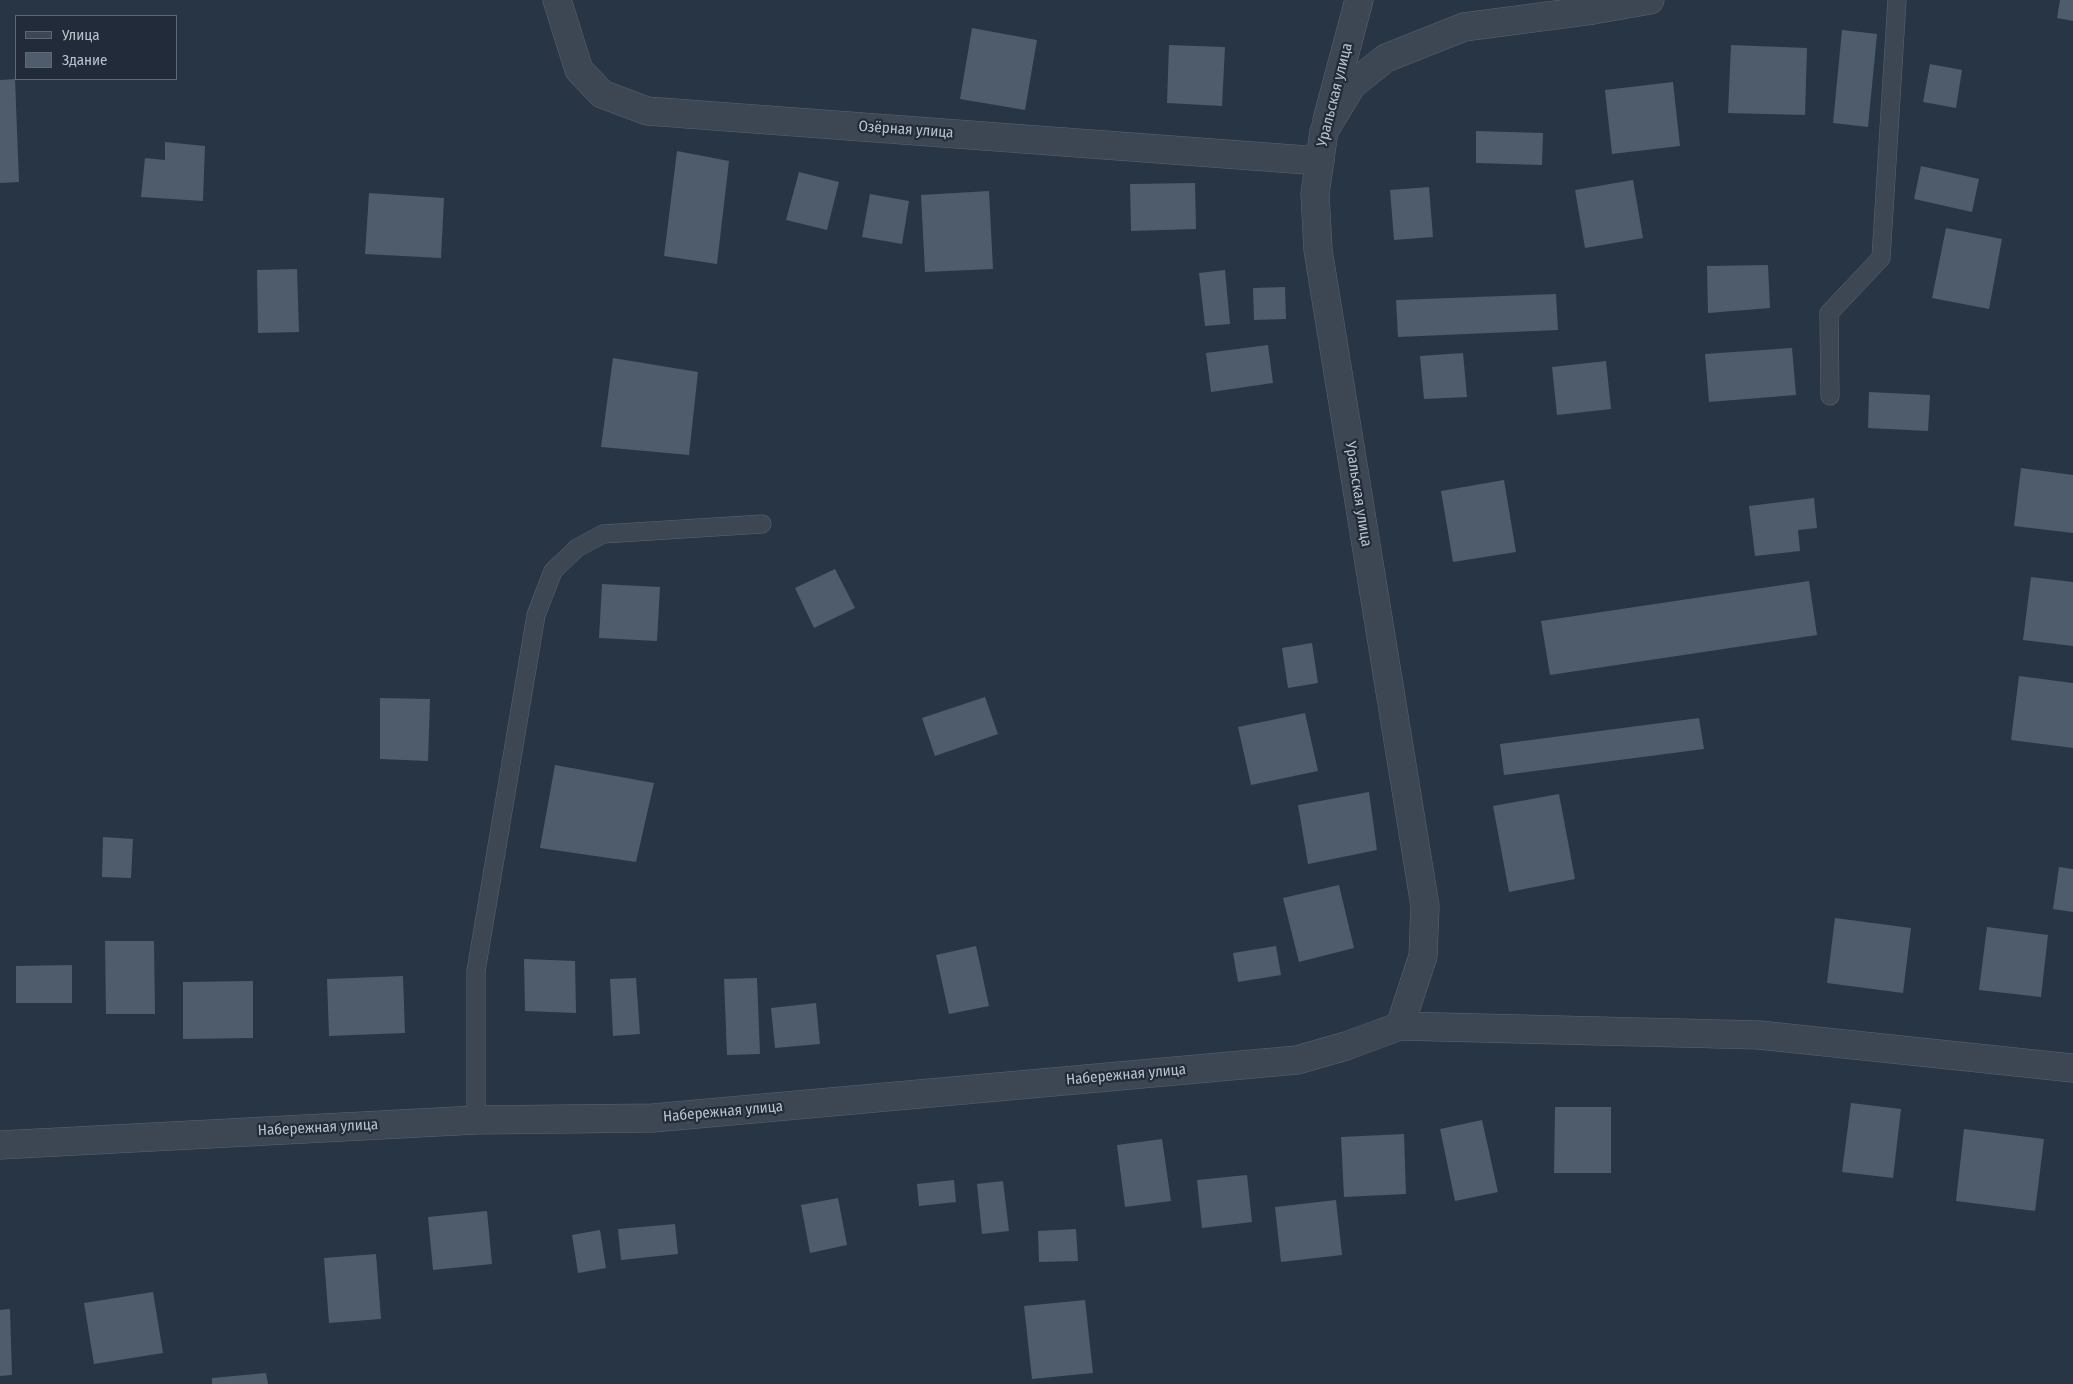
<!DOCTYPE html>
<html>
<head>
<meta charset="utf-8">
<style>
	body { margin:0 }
	#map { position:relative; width:2073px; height:1384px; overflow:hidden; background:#283544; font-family:"Fira Sans Condensed",sans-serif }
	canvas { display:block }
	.legend { position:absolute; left:15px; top:15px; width:162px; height:65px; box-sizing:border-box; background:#212b39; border:1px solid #5e6774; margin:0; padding:6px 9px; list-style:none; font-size:15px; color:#bac2cd }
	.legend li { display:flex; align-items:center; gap:10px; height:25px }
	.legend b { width:25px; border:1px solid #5e6774 }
</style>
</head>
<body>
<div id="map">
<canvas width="2073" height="1384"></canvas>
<ul class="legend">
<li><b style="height:6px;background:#3d4753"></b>Улица</li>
<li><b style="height:14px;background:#4e5c6c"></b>Здание</li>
</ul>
</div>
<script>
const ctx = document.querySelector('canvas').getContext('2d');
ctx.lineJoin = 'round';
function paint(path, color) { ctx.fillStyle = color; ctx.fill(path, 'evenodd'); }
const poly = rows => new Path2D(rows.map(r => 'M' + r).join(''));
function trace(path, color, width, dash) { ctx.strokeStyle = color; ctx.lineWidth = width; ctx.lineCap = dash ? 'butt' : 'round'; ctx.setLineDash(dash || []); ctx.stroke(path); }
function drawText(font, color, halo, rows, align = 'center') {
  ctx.font = font + ' "Fira Sans Condensed",sans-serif'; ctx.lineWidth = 4.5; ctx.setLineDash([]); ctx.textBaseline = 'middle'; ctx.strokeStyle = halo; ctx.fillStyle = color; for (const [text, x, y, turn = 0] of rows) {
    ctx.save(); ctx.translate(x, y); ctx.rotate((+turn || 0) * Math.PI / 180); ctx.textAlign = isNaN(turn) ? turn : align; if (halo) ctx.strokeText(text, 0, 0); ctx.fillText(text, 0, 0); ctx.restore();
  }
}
const building = poly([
	[2060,0,2073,0,2073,21,2057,18],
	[972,28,1037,40,1025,110,960,99],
	[1842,30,1877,34,1868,127,1833,123],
	[1169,45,1225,47,1222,106,1167,103],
	[1731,45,1807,48,1805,115,1728,113],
	[1930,64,1962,70,1956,108,1923,102],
	[15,79,19,182,0,183,0,80],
	[1673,82,1680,146,1612,154,1605,90],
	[1476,131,1543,133,1542,165,1476,163],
	[165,142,205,146,203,201,141,197,145,158,165,160],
	[677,151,729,161,717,264,664,256],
	[1921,166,1979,179,1972,212,1914,199],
	[799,172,839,182,827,230,786,220],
	[1633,180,1643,238,1585,248,1575,190],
	[1195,183,1196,229,1131,231,1130,184],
	[1429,187,1433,237,1394,240,1390,190],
	[989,191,993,269,925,272,921,195],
	[369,193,444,198,441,258,365,254],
	[870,194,909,201,902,244,862,237],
	[1946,228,2002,239,1989,309,1932,298],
	[1768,265,1770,308,1708,313,1707,266],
	[297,269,299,332,258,333,257,270],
	[1225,270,1230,324,1205,326,1199,273],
	[1285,287,1286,319,1254,320,1253,288],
	[1556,294,1558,330,1398,337,1396,300],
	[1268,345,1273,383,1211,392,1206,353],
	[1792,348,1796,395,1709,402,1705,354],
	[1463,353,1467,397,1424,399,1420,356],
	[613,358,698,372,689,455,601,447],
	[1606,361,1611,409,1557,415,1552,367],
	[1869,392,1930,395,1928,431,1868,428],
	[2021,468,2073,475,2073,533,2014,526],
	[1504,480,1516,552,1453,562,1441,491],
	[1814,498,1817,528,1798,530,1800,551,1755,556,1749,506],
	[835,569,855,608,814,628,795,588],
	[2031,577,2073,582,2073,646,2023,640],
	[1809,581,1817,635,1550,675,1541,621],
	[602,584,660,587,657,641,599,638],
	[1312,643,1318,683,1288,688,1282,648],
	[2019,676,2073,683,2073,748,2011,740],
	[985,697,998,734,935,756,922,718],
	[380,698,430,699,428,761,380,759],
	[1305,713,1318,771,1251,785,1238,727],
	[1699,718,1704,749,1504,775,1500,744],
	[555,765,654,783,636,862,540,848],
	[1369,792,1377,850,1308,864,1298,805],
	[1559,794,1575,879,1509,892,1493,806],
	[103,837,133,839,131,878,102,877],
	[2059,867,2073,869,2073,912,2053,909],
	[1339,885,1354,948,1299,962,1283,898],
	[1835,918,1911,928,1903,993,1827,983],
	[1987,927,2048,935,2041,997,1979,990],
	[105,941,154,941,155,1014,106,1014],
	[976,946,989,1006,949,1014,936,955],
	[1276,946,1281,975,1238,982,1233,953],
	[524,959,575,961,576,1013,525,1011],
	[72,965,72,1003,16,1003,16,966],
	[403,976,405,1033,329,1036,327,979],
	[636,978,640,1034,613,1036,610,979],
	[757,978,760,1054,727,1055,724,979],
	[253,981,253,1038,183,1039,183,982],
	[816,1003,820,1044,775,1048,771,1008],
	[1851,1103,1901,1109,1893,1178,1842,1172],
	[1555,1107,1611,1107,1611,1173,1554,1173],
	[1482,1120,1498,1192,1455,1201,1440,1129],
	[1964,1129,2044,1139,2035,1211,1956,1201],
	[1404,1134,1406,1194,1344,1197,1341,1137],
	[1162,1139,1171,1201,1125,1207,1117,1145],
	[1247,1175,1252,1222,1202,1228,1197,1180],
	[954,1180,956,1202,919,1206,917,1184],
	[1003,1181,1009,1231,982,1234,977,1184],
	[838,1198,847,1245,810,1253,801,1205],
	[1336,1200,1342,1255,1281,1262,1275,1207],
	[487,1211,492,1264,433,1270,428,1217],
	[675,1224,678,1254,621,1260,618,1229],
	[1076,1229,1078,1261,1039,1262,1038,1231],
	[600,1230,606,1268,578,1273,572,1235],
	[376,1254,381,1319,329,1323,324,1258],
	[153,1292,163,1353,94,1364,84,1303],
	[1085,1300,1093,1373,1032,1379,1024,1306],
	[10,1309,12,1375,0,1376,0,1310],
	[266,1373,268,1384,212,1384,212,1378]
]);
const service = poly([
	[1830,396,1829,313,1881,258,1897,0],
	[476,1120,476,971,536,615,553,571,577,548,603,534,762,524]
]);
const minor = poly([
	[557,0,579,70,602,94,647,111,1320,161],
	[1327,120,1359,0],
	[1400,1026,1759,1035,2073,1068]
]);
const tertiary = poly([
	[0,1145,476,1120,653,1118,1297,1060,1346,1046,1400,1026,1423,956,1425,906,1318,250,1315,194,1324,131,1352,85,1386,58,1464,27,1593,10,1650,0]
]);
const streetNames = [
	["Уральская улица",1335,95,-76],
	["Озёрная улица",906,130,4],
	["Уральская улица",1358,494,81],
	["Набережная улица",1126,1075,-5],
	["Набережная улица",723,1112,-5],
	["Набережная улица",318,1128,-3]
];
paint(building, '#4e5c6c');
trace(service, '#5b6471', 19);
trace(minor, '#5b6471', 29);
trace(tertiary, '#5b6471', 29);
trace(service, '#3d4753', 18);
trace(minor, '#3d4753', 28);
trace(tertiary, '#3d4753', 28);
drawText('15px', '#bac2cd', '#212b39', streetNames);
</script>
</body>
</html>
